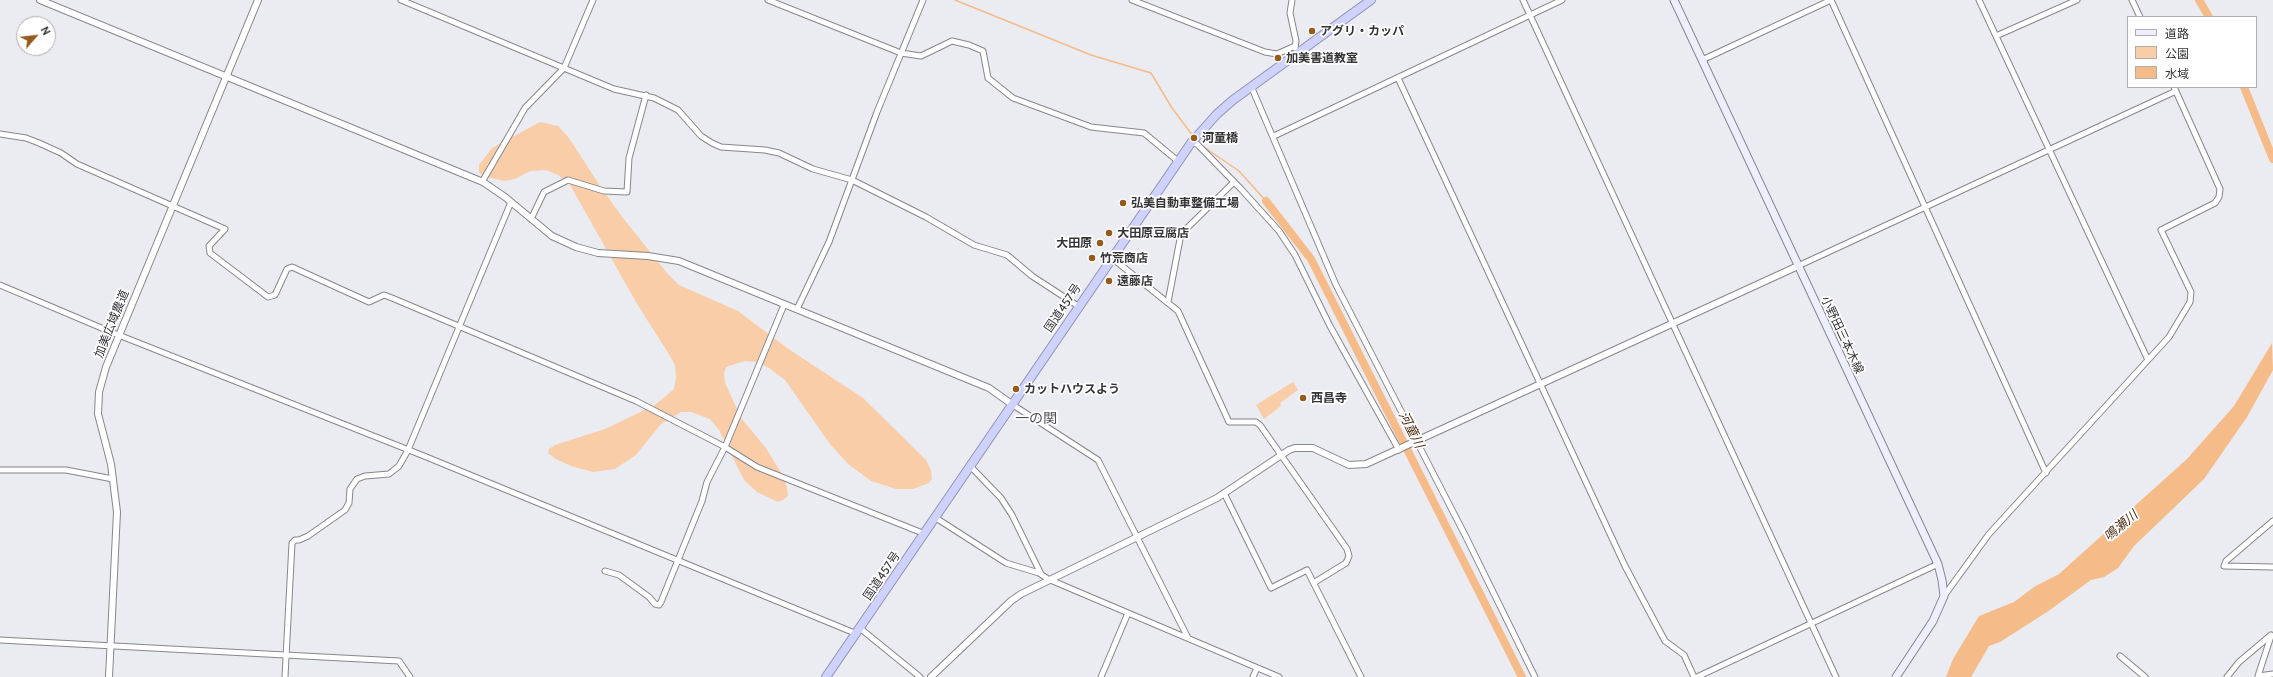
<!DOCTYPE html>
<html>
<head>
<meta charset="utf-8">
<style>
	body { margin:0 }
	#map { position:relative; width:2273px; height:677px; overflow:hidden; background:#ebebf2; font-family:Cabin,"Noto Sans JP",sans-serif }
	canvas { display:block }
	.legend { position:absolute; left:2127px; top:16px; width:130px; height:72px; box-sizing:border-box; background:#fff; border:1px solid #aeaeaf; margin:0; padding:5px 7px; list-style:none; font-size:12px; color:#343437 }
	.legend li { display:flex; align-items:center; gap:8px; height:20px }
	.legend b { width:20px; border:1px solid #aeaeaf }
	.north { position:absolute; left:16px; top:16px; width:40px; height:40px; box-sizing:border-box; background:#fff; border:1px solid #aeaeaf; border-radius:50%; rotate:62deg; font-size:11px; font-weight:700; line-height:16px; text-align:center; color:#343437 }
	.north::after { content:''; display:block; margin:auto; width:14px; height:18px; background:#965a1b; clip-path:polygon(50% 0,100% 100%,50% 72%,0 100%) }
</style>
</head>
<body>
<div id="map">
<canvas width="2273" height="677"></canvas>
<ul class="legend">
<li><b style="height:5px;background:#edeefe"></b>道路</li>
<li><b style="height:11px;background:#f9cda7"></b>公園</li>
<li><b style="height:11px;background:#f5bb88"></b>水域</li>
</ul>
<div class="north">N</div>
</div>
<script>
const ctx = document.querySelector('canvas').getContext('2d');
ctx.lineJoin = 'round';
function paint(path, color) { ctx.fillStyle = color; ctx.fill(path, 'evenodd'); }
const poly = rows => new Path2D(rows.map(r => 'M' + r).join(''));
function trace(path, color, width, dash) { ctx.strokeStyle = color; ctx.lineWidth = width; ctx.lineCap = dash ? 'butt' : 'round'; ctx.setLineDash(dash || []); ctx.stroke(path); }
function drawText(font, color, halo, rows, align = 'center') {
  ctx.font = font + ' Cabin,"Noto Sans JP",sans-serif'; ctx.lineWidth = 3.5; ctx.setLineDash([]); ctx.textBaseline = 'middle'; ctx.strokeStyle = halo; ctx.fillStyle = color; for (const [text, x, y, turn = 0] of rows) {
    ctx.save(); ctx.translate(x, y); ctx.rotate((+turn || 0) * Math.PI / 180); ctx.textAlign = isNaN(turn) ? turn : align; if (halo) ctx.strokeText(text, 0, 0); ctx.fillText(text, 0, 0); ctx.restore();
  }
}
const green = poly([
	[540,122,558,126,569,138,600,186,623,218,667,273,679,285,738,311,790,350,863,398,926,460,931,470,932,479,929,483,913,489,896,489,871,481,848,464,830,444,785,380,769,368,757,362,745,361,726,367,724,373,725,383,741,418,766,448,783,476,787,487,788,496,783,500,778,502,757,492,744,480,719,430,710,419,691,412,681,412,661,424,636,455,615,469,593,472,571,466,556,459,548,453,549,449,555,445,605,429,655,405,674,389,676,378,675,365,667,351,637,304,569,183,558,175,546,170,530,171,515,179,504,181,487,177,479,173,479,165,492,148],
	[1293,382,1298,390,1280,403,1281,406,1264,419,1256,405]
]);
const water = poly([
	[2272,343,2273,370,2247,417,2204,479,2134,546,2118,568,2104,577,2091,580,2047,612,2000,642,1989,646,1971,677,1946,677,1953,659,1979,616,2014,602,2034,587,2059,574,2187,459,2234,406]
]);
const stream = poly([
	[955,0,1091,55,1151,73,1172,108,1193,136],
	[1201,145,1239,171,1266,201]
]);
const river = poly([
	[2199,0,2209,17],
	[2244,87,2273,159],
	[1266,201,1311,259,1522,677]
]);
const minor = poly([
	[401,0,614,89,654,98,678,110,701,136,712,143,721,147,765,150,779,153,813,169,852,180,926,217,974,245,1007,255,1032,276,1078,306],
	[768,0,901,53,921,56,952,41,969,45,983,51,988,78,1013,98,1091,127,1144,133,1179,162],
	[1132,0,1265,52,1277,54,1295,46],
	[1292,0,1290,13,1296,41,1295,48],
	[1523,0,1836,677],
	[1831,0,2046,473],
	[1979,0,2148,360],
	[2132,0,2140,17],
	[1996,36,2077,0],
	[1702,60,1831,0],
	[1398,78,1625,566,1665,641,1684,655,1694,677],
	[1251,86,1336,285,1466,537,1535,677],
	[0,134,26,138,39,143,61,153,77,164,225,229,209,246,210,253,268,297,275,295,287,269,292,267,369,302,384,295,392,298,636,401,725,447,757,467,925,534],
	[1274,136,1562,0],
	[1191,143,1197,144,1241,189,1279,231,1295,255,1330,326,1399,450],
	[482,182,525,108,564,68,593,0],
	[531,219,544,192,568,180,604,191,627,192,629,158,646,95],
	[1112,258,1178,311,1229,422,1256,422,1260,425,1347,549,1349,556,1346,563,1315,582],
	[1798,266,2176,91],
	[0,285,111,332,424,456,857,634],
	[1168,302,1181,234,1234,182],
	[797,309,829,242,877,112,923,0],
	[1013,405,1098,460,1188,638],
	[971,467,1001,498,1012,515,1041,574],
	[0,470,66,470,113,479],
	[1224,493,1271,588,1307,570,1361,677],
	[936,518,1006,563,1039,573,1048,579,1279,677],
	[2273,521,2226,561,2224,566,2273,567],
	[605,571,619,575,649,597,655,604,659,605,661,602,702,501,707,482,725,447,784,305],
	[1944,596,1989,534,2169,337,2190,302,2191,292,2161,230,2215,203,2219,197,2220,189,2174,87],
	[861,629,920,677],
	[2271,636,2258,676,2273,674],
	[0,640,399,661,410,677],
	[2120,656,2145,677],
	[285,677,292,543,295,540,299,540,308,536,345,510,349,503,350,489,357,479,365,476,389,474,399,466,408,450,511,202],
	[1101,677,1128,613],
	[1253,677,1257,668],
	[1697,677,1938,564],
	[2227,677,2239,662,2271,635]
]);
const tertiary = poly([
	[40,0,483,182,505,197,552,236,576,247,598,253,648,256,679,261,989,388,1013,405],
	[109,677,117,512,111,464,98,414,99,392,106,367,258,0],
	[931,677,1011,601,1021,594,1217,498,1289,450,1295,448,1313,448,1349,465,1366,464,1798,266]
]);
const secondary = poly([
	[1674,0,1938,564,1942,580,1944,596,1933,621,1896,677]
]);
const trunk = poly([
	[826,677,1191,143,1217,114,1233,100,1371,0]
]);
const markers = [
	[1312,31,4,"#965a1b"],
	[1278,58,4,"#965a1b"],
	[1194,138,4,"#965a1b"],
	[1123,203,4,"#965a1b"],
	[1109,233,4,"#965a1b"],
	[1100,243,4,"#965a1b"],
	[1092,258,4,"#965a1b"],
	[1109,281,4,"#965a1b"],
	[1016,389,4,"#965a1b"],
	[1303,398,4,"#965a1b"]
];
const poiNames = [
	["アグリ・カッパ",1320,31],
	["加美書道教室",1286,58],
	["河童橋",1202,138],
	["弘美自動車整備工場",1131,203],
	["大田原豆腐店",1117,233],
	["大田原",1092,243,"right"],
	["竹荒商店",1100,258],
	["遠藤店",1117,281],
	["カットハウスよう",1024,389],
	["西昌寺",1311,398]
];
const streetNames = [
	["国道457号",1063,308,-56],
	["加美広域農道",112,324,-68],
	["小野田三本木線",1842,335,65],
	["国道457号",882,576,-56]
];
const waterNames = [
	["河童川",1411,430,63],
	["鳴瀬川",2121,526,-40]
];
const quarterNames = [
	["一の関",1036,419]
];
paint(green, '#f9cda7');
paint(water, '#f5bb88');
trace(stream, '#f5bb88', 1.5);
trace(river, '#f5bb88', 8);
trace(minor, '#86868c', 7);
trace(tertiary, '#86868c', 8);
trace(secondary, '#86868c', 9);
trace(trunk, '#9193b6', 10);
trace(minor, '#fff', 5);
trace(tertiary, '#fff', 6);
trace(secondary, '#edeefe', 7);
trace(trunk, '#cfd2fc', 8);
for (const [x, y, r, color] of markers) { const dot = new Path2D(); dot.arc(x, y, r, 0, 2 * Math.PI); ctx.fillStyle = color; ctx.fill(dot); trace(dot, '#fff', 1.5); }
drawText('bold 12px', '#343437', '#fff', poiNames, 'left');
drawText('12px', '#343437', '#fff', streetNames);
drawText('italic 13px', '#503217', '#fff', waterNames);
drawText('14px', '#515157', '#fff', quarterNames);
</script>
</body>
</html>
